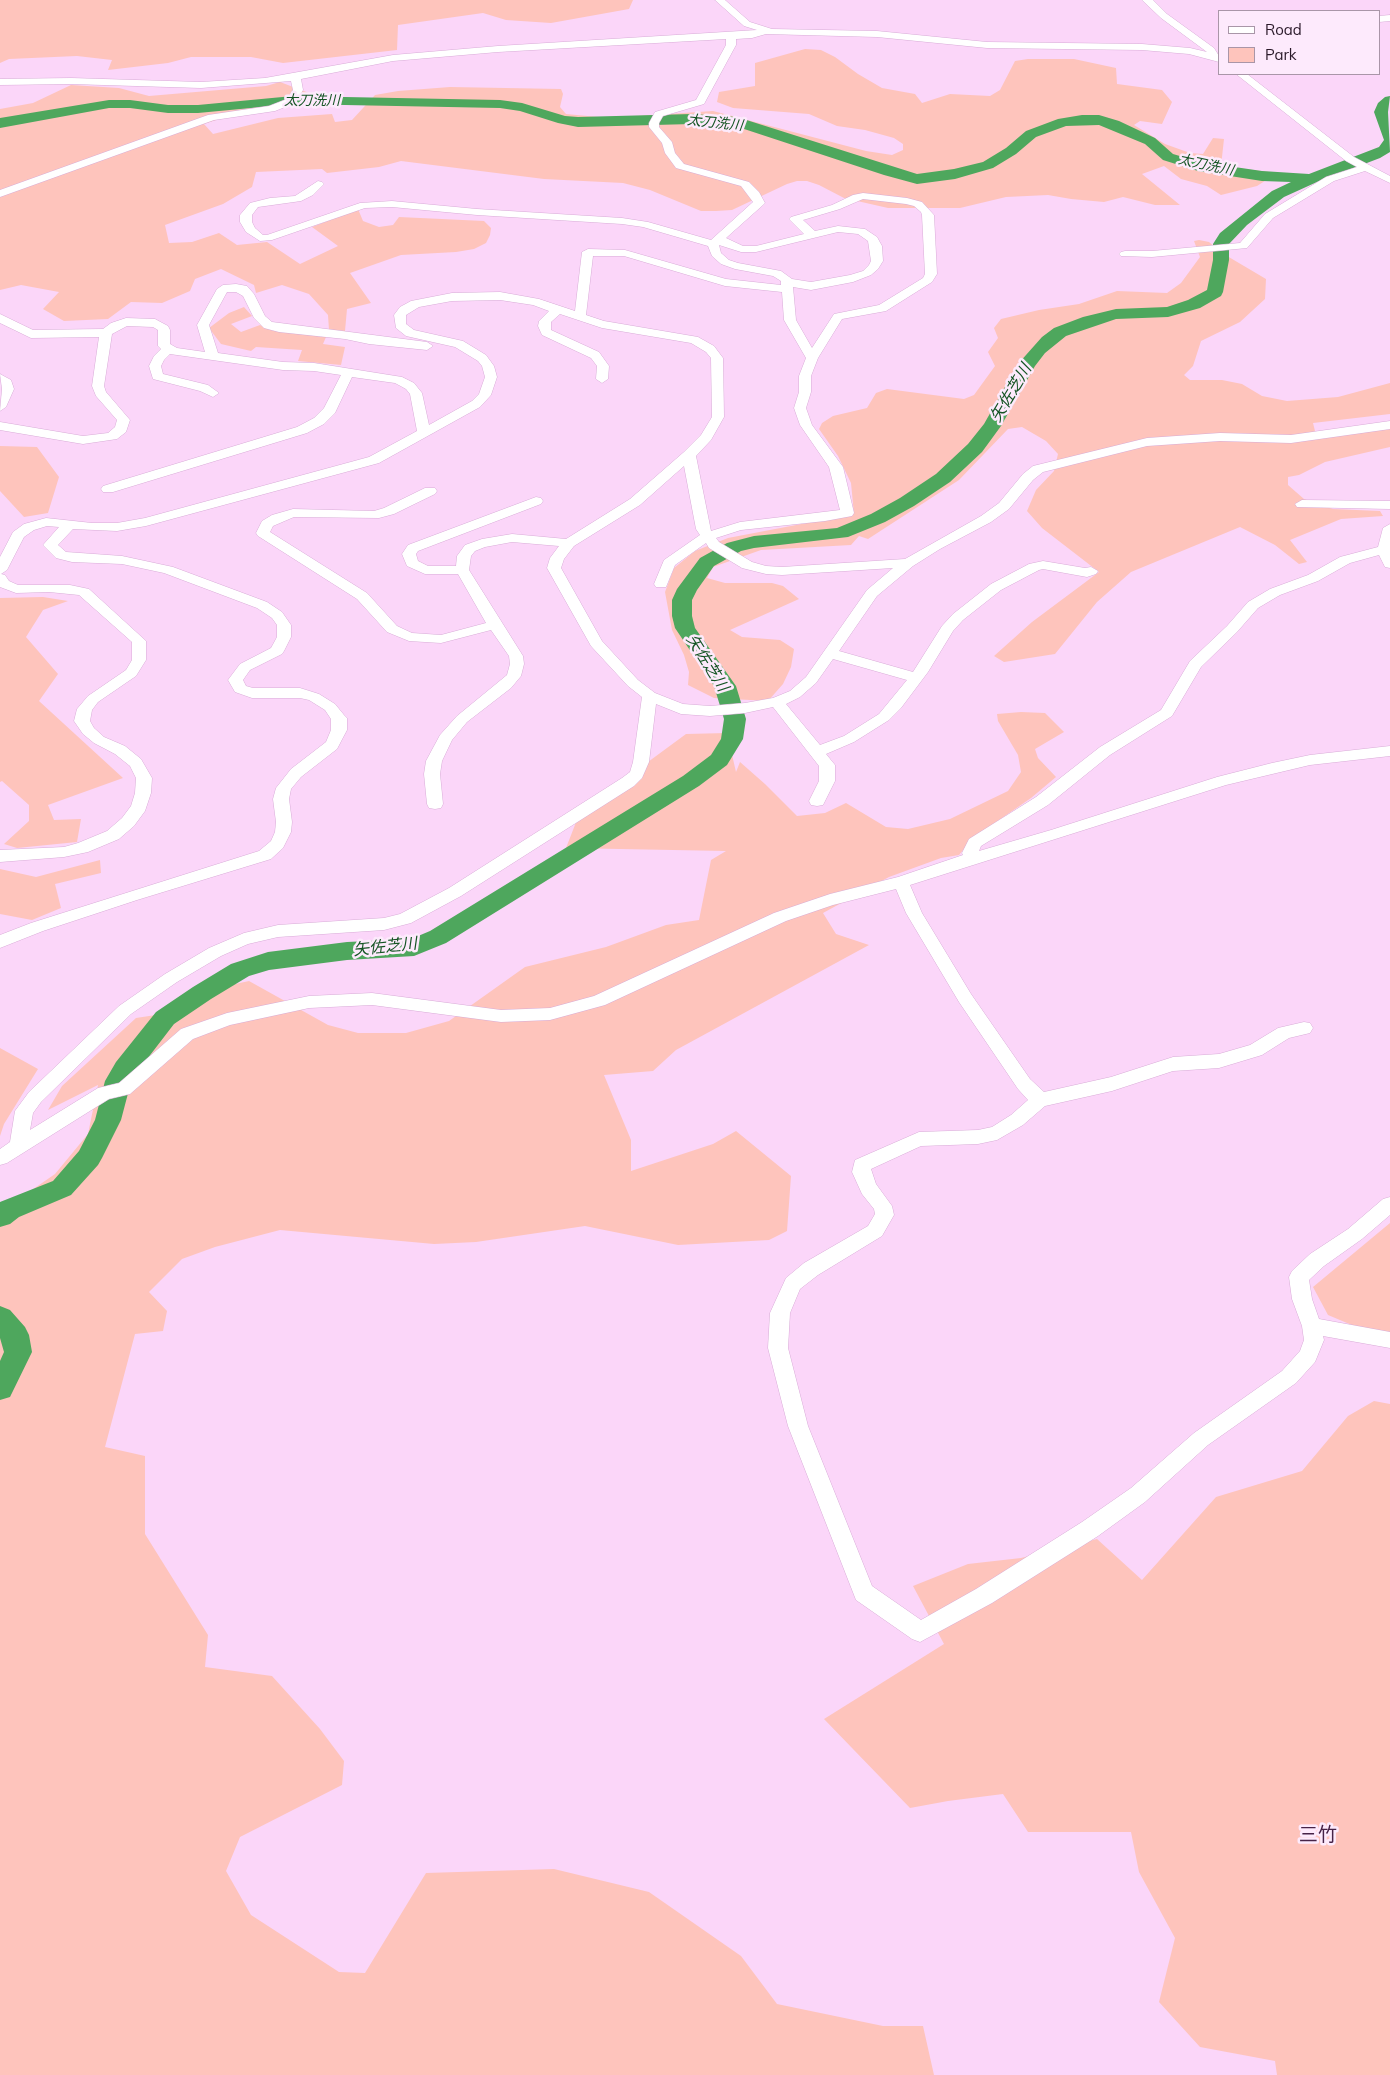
<!DOCTYPE html>
<html>
<head>
<meta charset="utf-8">
<style>
	body { margin:0 }
	#map { position:relative; width:1390px; height:2075px; overflow:hidden; background:#fbd6f9; font-family:Mulish,sans-serif }
	canvas { display:block }
	.legend { position:absolute; left:1218px; top:10px; width:162px; height:65px; box-sizing:border-box; background:#fdeafc; border:1px solid #a996a8; margin:0; padding:6px 9px; list-style:none; font-size:15px; color:#2a1929 }
	.legend li { display:flex; align-items:center; gap:10px; height:25px }
	.legend b { width:25px; border:1px solid #a996a8 }
</style>
</head>
<body>
<div id="map">
<canvas width="1390" height="2075"></canvas>
<ul class="legend">
<li><b style="height:6px;background:#fff"></b>Road</li>
<li><b style="height:14px;background:#fec4bc"></b>Park</li>
</ul>
</div>
<script>
const ctx = document.querySelector('canvas').getContext('2d');
ctx.lineJoin = 'round';
function paint(path, color) { ctx.fillStyle = color; ctx.fill(path, 'evenodd'); }
const poly = rows => new Path2D(rows.map(r => 'M' + r).join(''));
function trace(path, color, width, dash) { ctx.strokeStyle = color; ctx.lineWidth = width; ctx.lineCap = dash ? 'butt' : 'round'; ctx.setLineDash(dash || []); ctx.stroke(path); }
function drawText(font, color, halo, rows, align = 'center') {
  ctx.font = font + ' Mulish,"Noto Sans JP",sans-serif'; ctx.lineWidth = 5; ctx.setLineDash([]); ctx.textBaseline = 'middle'; ctx.strokeStyle = halo; ctx.fillStyle = color; for (const [text, x, y, turn = 0] of rows) {
    ctx.save(); ctx.translate(x, y); ctx.rotate((+turn || 0) * Math.PI / 180); ctx.textAlign = isNaN(turn) ? turn : align; if (halo) ctx.strokeText(text, 0, 0); ctx.fillText(text, 0, 0); ctx.restore();
  }
}
const green = poly([
	[0,0,633,0,629,9,551,23,506,20,483,13,398,25,397,50,283,63,251,57,191,57,168,63,108,70,112,60,77,56,9,59,0,63],
	[805,49,821,50,835,57,858,74,882,88,915,94,922,103,950,94,990,96,1000,90,1015,61,1028,59,1074,59,1116,68,1117,84,1162,90,1172,102,1162,124,1140,121,1134,125,1165,144,1190,153,1203,154,1213,138,1224,139,1221,166,1277,173,1257,186,1221,195,1207,186,1181,179,1164,166,1142,174,1180,205,1155,205,1123,197,1104,202,1071,199,1048,195,1006,197,960,208,888,208,844,198,819,185,807,181,797,181,787,184,732,210,716,211,701,211,650,190,623,183,544,179,401,161,379,167,327,173,322,169,256,172,252,187,223,204,165,225,169,243,192,242,219,233,237,245,267,242,300,264,338,246,312,227,358,209,363,221,379,227,393,225,399,217,484,221,491,228,490,235,486,243,474,249,456,252,401,255,350,273,371,303,347,309,345,331,329,330,328,315,309,294,282,285,256,293,254,285,221,269,195,279,190,291,162,303,131,302,108,319,64,321,43,309,59,292,21,285,0,290,0,109,33,103,71,85,119,88,149,96,266,86,280,82,309,93,303,103,254,110,228,116,204,124,213,134,278,118,332,114,335,122,352,120,375,95,398,91,450,87,561,89,563,94,560,107,566,114,609,118,713,111,866,151,892,155,903,150,903,144,894,138,865,130,837,126,809,114,733,108,717,102,719,92,755,86,755,63],
	[1199,240,1209,242,1222,253,1266,279,1265,299,1240,322,1201,341,1193,366,1184,375,1190,380,1222,380,1242,384,1262,396,1287,401,1338,397,1390,383,1390,414,1313,423,1315,431,1325,437,1390,429,1390,447,1325,462,1299,475,1288,477,1288,485,1304,499,1333,509,1380,511,1383,516,1341,519,1290,540,1307,562,1299,564,1275,545,1240,527,1131,572,1097,602,1055,654,1004,662,994,656,1032,622,1099,572,1042,528,1027,511,1036,490,1054,471,1058,454,1046,441,1022,427,1008,429,959,480,868,539,859,536,851,545,761,550,713,567,707,578,725,583,772,583,783,586,799,599,730,630,742,637,780,640,794,649,791,667,783,684,768,701,714,698,688,685,689,672,684,655,672,630,665,592,674,568,695,551,728,538,854,514,851,483,838,456,819,429,822,423,833,416,867,408,876,393,887,389,964,399,974,395,995,366,988,352,998,338,994,328,1001,319,1039,310,1079,304,1117,291,1167,293,1181,283,1200,257,1194,241],
	[244,307,252,316,231,324,241,332,260,325,271,330,326,337,323,344,345,347,341,365,298,361,302,350,256,347,251,351,221,344,209,328,229,313],
	[0,446,37,447,59,477,48,513,24,517,0,491],
	[43,597,68,601,43,610,26,637,58,674,39,701,123,778,48,805,54,820,81,819,77,842,17,848,4,844,29,821,29,805,2,781,0,782,0,598],
	[1021,712,1045,713,1064,732,1035,749,1038,758,1056,777,1031,798,973,838,959,855,941,858,889,877,823,913,836,934,869,945,676,1050,653,1071,604,1075,631,1140,631,1171,713,1144,736,1131,791,1176,787,1231,769,1240,678,1245,585,1226,476,1242,434,1244,280,1230,215,1247,182,1259,149,1292,167,1311,163,1331,135,1334,105,1447,145,1456,145,1534,208,1635,205,1667,272,1676,320,1729,344,1761,342,1785,240,1837,226,1871,251,1915,339,1972,365,1973,426,1873,554,1869,649,1892,741,1956,777,2004,883,2026,923,2026,934,2075,0,2075,0,1212,55,1174,88,1134,98,1085,48,1110,62,1086,136,1018,182,1011,226,986,249,981,328,1025,358,1033,406,1033,449,1021,525,967,606,947,666,925,699,920,711,860,726,851,566,848,580,812,686,734,727,733,736,772,740,762,765,784,797,816,825,813,846,803,886,827,908,829,950,819,1008,791,1021,772,1018,755,998,721,997,714],
	[100,860,101,873,55,884,61,908,32,920,0,914,0,869,36,877],
	[0,1048,38,1069,4,1124,0,1136],
	[1390,1223,1390,1341,1328,1315,1313,1287],
	[1374,1401,1390,1404,1390,2075,1277,2075,1275,2061,1200,2047,1159,2002,1175,1938,1139,1872,1131,1832,1028,1832,1003,1794,948,1801,910,1808,824,1719,944,1644,913,1586,968,1564,1021,1558,1097,1539,1142,1580,1216,1497,1302,1471,1348,1416]
]);
const river = poly([
	[293,96,500,100,522,103,565,116,578,117,692,114,737,117,917,174,954,169,983,162,1006,148,1026,131,1058,119,1082,115,1099,115,1119,121,1155,138,1173,154,1200,162,1262,171,1309,174,1379,147,1384,140,1374,112,1378,103,1385,97,1390,96,1388,112,1390,152,1380,158,1317,182,1284,197,1247,225,1229,244,1229,260,1223,292,1221,296,1200,308,1168,317,1116,319,1066,336,1045,353,1035,366,1001,426,982,452,950,482,914,506,885,522,848,537,754,548,741,551,714,566,697,590,692,600,692,616,695,628,736,686,746,719,743,739,727,765,699,786,446,943,414,956,347,960,269,970,249,976,211,999,174,1024,134,1076,131,1082,121,1120,102,1158,98,1165,71,1195,19,1217,10,1224,0,1227,0,1202,53,1181,79,1151,95,1120,105,1081,116,1062,156,1012,193,987,231,964,268,952,347,942,411,939,430,931,683,776,711,755,721,739,724,719,714,686,675,628,672,616,672,600,677,589,700,558,727,543,754,536,837,528,871,514,900,498,936,474,968,444,984,424,1018,364,1042,337,1054,328,1083,317,1116,309,1167,307,1188,300,1207,290,1213,260,1213,244,1220,233,1272,191,1291,182,1262,181,1198,171,1163,160,1145,144,1099,125,1066,126,1036,137,1016,154,993,168,955,179,917,184,884,175,735,126,692,124,578,127,558,123,520,111,500,108,293,104,198,113,168,113,130,108,109,108,0,128,0,118,109,100,130,100,168,105,198,105,293,96],
	[0,1306,10,1310,25,1327,29,1335,32,1352,10,1397,0,1400,0,1361,4,1352,0,1338,0,1306]
]);
const minor = poly([
	[715,0,725,0,750,22,772,29,877,31,987,42,1142,44,1190,48,1207,52,1161,18,1142,0,1153,0,1167,14,1214,48,1219,56,1219,62,1189,54,1142,50,987,48,877,37,766,34,752,38,736,39,736,45,704,104,663,116,659,123,659,127,672,142,675,153,684,164,749,182,759,192,765,203,763,205,726,238,743,246,756,246,804,234,789,219,791,217,832,205,853,195,863,193,907,198,922,202,934,215,937,274,932,282,886,311,842,319,818,358,811,376,811,392,806,408,812,425,843,467,854,513,852,516,825,521,741,530,716,538,719,542,752,562,766,566,782,567,905,559,981,516,999,503,1023,474,1033,466,1147,438,1220,433,1291,435,1390,421,1390,429,1291,443,1220,441,1147,446,1043,472,1033,480,1009,509,991,522,940,549,913,566,877,596,839,651,913,672,942,626,953,614,991,584,1029,564,1043,561,1085,568,1091,567,1098,571,1096,574,1087,577,1043,569,1039,570,1001,590,963,620,953,631,928,672,901,708,889,720,854,742,826,754,835,765,835,781,823,805,817,806,811,805,809,801,819,781,819,766,773,707,745,713,710,716,681,714,656,704,649,762,642,778,634,786,461,896,411,923,384,930,278,937,248,944,221,956,177,982,131,1014,41,1102,33,1113,30,1130,98,1088,119,1083,181,1029,227,1013,309,996,372,993,501,1010,550,1008,594,996,774,913,830,894,898,877,963,855,962,853,969,839,1036,797,1100,747,1161,710,1190,661,1227,626,1248,602,1270,589,1308,575,1340,557,1378,547,1383,528,1390,524,1390,568,1385,567,1379,555,1350,563,1318,581,1280,595,1258,608,1237,632,1201,667,1172,716,1110,755,1048,805,981,846,979,851,1051,830,1217,777,1272,763,1310,755,1390,746,1390,756,1310,765,1226,785,910,885,922,913,971,994,1030,1079,1044,1092,1111,1077,1173,1057,1219,1054,1250,1045,1278,1028,1304,1022,1310,1023,1313,1028,1310,1033,1289,1038,1262,1055,1219,1068,1173,1071,1112,1091,1045,1106,1023,1125,997,1140,978,1144,921,1146,871,1169,876,1184,892,1206,894,1215,882,1236,818,1275,800,1289,790,1313,788,1348,808,1426,872,1586,921,1620,976,1589,1082,1522,1131,1488,1194,1433,1282,1371,1300,1351,1304,1340,1302,1326,1292,1299,1289,1277,1292,1271,1310,1254,1348,1229,1383,1199,1390,1197,1390,1215,1362,1239,1324,1266,1309,1280,1312,1299,1319,1319,1390,1332,1390,1348,1323,1336,1324,1340,1315,1362,1296,1383,1208,1445,1145,1502,1098,1536,992,1603,920,1642,912,1639,856,1600,788,1426,768,1348,770,1313,786,1278,804,1263,868,1226,875,1214,874,1209,862,1194,852,1172,855,1160,919,1132,978,1130,992,1127,1011,1115,1028,1100,1018,1089,959,1002,906,913,896,889,833,905,786,921,605,1005,550,1020,501,1022,372,1005,309,1008,230,1025,193,1039,130,1094,109,1099,7,1163,0,1165,0,1149,10,1142,15,1111,29,1092,119,1006,165,974,209,948,244,933,278,925,384,918,400,914,449,888,622,778,630,772,633,762,642,697,628,686,591,646,547,568,550,558,559,546,512,542,485,547,475,551,471,556,469,570,523,656,524,664,521,676,511,688,467,722,452,740,442,761,440,774,443,804,441,808,435,809,429,808,427,804,424,774,426,761,440,735,457,716,507,675,510,664,509,656,491,630,441,643,409,641,387,632,357,599,258,536,256,533,262,521,272,515,293,509,374,511,384,508,425,488,435,488,437,491,435,494,394,514,379,518,294,517,273,526,270,532,367,593,397,626,412,633,441,635,486,623,458,574,425,574,407,566,402,554,408,545,536,497,541,498,543,501,541,504,418,551,416,554,418,561,428,566,456,566,457,556,465,545,482,539,512,534,566,539,630,499,684,452,701,435,712,417,711,358,706,352,691,343,602,328,560,314,551,322,551,330,599,352,609,366,608,379,602,383,596,379,597,366,591,358,542,335,538,326,539,321,549,311,533,305,500,300,452,301,419,307,406,315,406,324,414,330,463,341,486,355,494,366,497,377,491,395,480,407,379,463,146,526,117,531,73,529,58,545,66,552,122,556,173,567,267,602,282,612,291,625,291,637,284,651,282,654,250,670,243,680,246,686,253,688,300,688,319,694,335,704,344,715,347,718,347,730,337,749,301,777,291,789,289,799,292,822,291,832,283,848,271,859,137,900,43,931,0,948,0,935,31,923,259,851,271,841,275,832,276,822,273,799,276,788,291,769,326,742,331,730,331,719,325,710,309,700,300,698,252,698,235,692,228,680,240,664,271,648,277,637,277,625,272,618,257,608,164,573,122,564,72,562,56,558,43,545,59,527,47,526,34,530,24,537,7,570,1,574,5,575,9,581,18,585,70,585,89,589,146,641,146,660,136,676,98,702,92,710,90,721,94,728,104,737,125,746,141,759,152,778,151,793,145,811,134,826,119,839,88,852,64,857,0,862,0,850,64,847,78,843,107,831,122,818,131,806,135,793,136,778,130,766,115,754,94,743,83,734,74,721,77,709,88,696,126,670,132,660,132,642,79,595,49,592,16,593,0,587,0,557,13,532,24,524,46,518,92,523,117,523,145,518,369,457,417,431,410,394,406,389,395,383,352,377,335,413,324,424,307,433,113,492,103,492,101,489,103,486,297,427,314,418,324,408,341,375,314,371,283,370,170,354,164,360,161,366,163,374,208,385,219,393,213,397,200,391,153,379,149,366,154,356,161,349,158,346,158,330,153,327,127,326,112,334,104,386,106,392,130,420,126,432,117,439,83,444,0,430,0,422,83,436,108,433,115,427,117,420,96,396,92,386,99,337,31,338,0,323,0,314,33,330,103,329,111,323,126,318,155,319,168,326,170,330,170,344,177,348,205,352,197,325,217,289,223,285,236,284,247,286,254,294,265,316,272,322,427,342,433,346,427,350,369,344,345,339,279,332,264,328,254,318,243,296,236,292,227,292,209,325,218,353,283,362,314,363,402,377,414,383,422,393,429,425,472,401,479,394,485,377,482,366,478,361,455,347,406,336,396,328,394,315,400,307,411,301,452,293,500,292,539,299,575,311,582,252,588,249,625,250,726,279,781,285,781,281,773,276,735,269,721,264,712,256,708,246,643,227,622,224,477,215,392,207,365,208,272,240,260,241,246,232,240,222,240,215,250,203,270,198,295,196,318,181,322,182,324,184,313,195,301,201,258,207,252,215,252,222,255,228,263,235,267,235,360,203,392,201,477,209,622,218,648,222,711,240,753,202,741,186,676,168,665,153,662,143,649,127,649,123,655,112,696,100,726,45,726,39,498,52,393,61,301,79,303,90,295,103,275,111,214,120,0,197,0,190,208,115,269,106,287,99,293,90,291,81,201,88,71,84,0,85,0,79,71,78,201,82,265,78,393,55,498,46,757,30,744,26,715,0],
	[863,199,906,204,914,206,921,212,922,215,925,274,923,278,879,305,834,314,812,348,796,320,793,287,811,290,853,282,871,275,878,269,883,261,882,246,877,237,865,229,838,226,815,231,803,220,840,209,863,199],
	[838,232,858,234,868,241,871,261,869,265,863,271,850,275,811,282,792,279,781,271,738,263,729,260,721,253,719,245,741,252,756,252,838,232],
	[593,256,624,256,725,286,782,292,784,320,806,358,799,376,799,392,794,408,800,425,829,467,840,510,740,522,711,531,696,456,711,440,724,417,723,358,714,346,698,337,604,321,586,315,593,256],
	[684,466,696,529,700,535,664,560,654,584,656,587,666,587,675,565,706,543,709,548,742,568,766,574,782,575,893,568,867,590,806,677,790,691,773,698,745,703,710,706,683,704,655,693,638,680,602,641,561,568,564,559,574,546,640,505,684,466],
	[833,659,907,680,879,714,844,736,820,745,786,704,800,697,816,683,833,659],
	[1390,15,1390,21,1379,22,1379,16,1390,15],
	[1236,74,1247,74,1354,157,1390,176,1390,183,1365,171,1334,181,1273,218,1247,248,1152,257,1121,256,1119,254,1121,252,1125,251,1152,251,1240,243,1265,214,1326,177,1357,167,1346,161,1236,74],
	[0,374,11,380,14,389,6,407,0,411,2,389,0,374],
	[1302,500,1390,501,1390,509,1297,507,1295,504,1302,500]
]);
const farWaternames = [
	["太刀洗川",312,101],
	["太刀洗川",715,123,6],
	["太刀洗川",1206,165,12]
];
const waterNames = [
	["矢佐芝川",1011,393,-59],
	["矢佐芝川",707,663,58],
	["矢佐芝川",385,947,-6]
];
const nearNeighbourhoodnames = [
	["三竹",1318,1835]
];
paint(green, '#fec4bc');
paint(river, '#4ea75d');
trace(minor, '#d8acd7', 1);
paint(minor, '#fff');
drawText('italic 14px', '#145423', '#fdeafc', farWaternames);
drawText('italic 16px', '#145423', '#fdeafc', waterNames);
drawText('19px', '#472347', '#fdeafc', nearNeighbourhoodnames);
</script>
</body>
</html>
